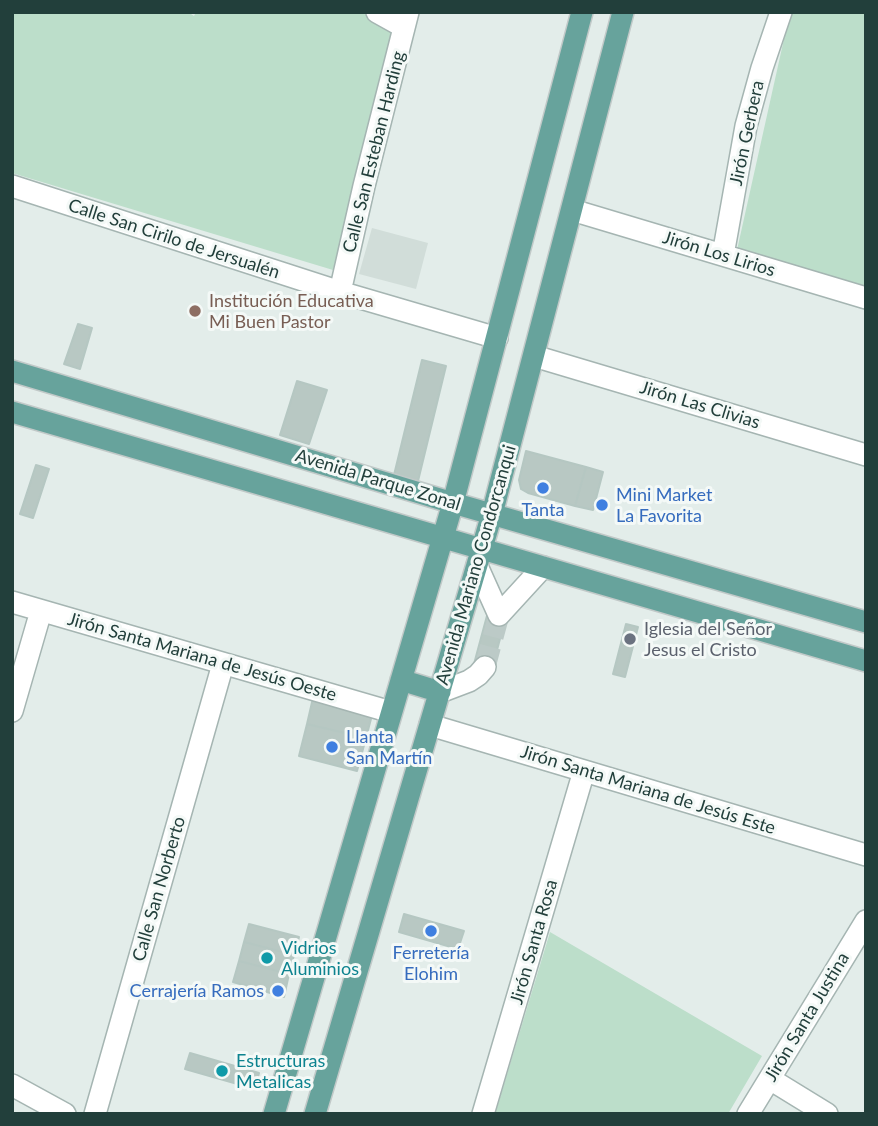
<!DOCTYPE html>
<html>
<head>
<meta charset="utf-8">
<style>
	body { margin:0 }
	#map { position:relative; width:878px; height:1126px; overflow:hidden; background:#e3edea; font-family:Lato,sans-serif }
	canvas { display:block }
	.frame { position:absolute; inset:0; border:14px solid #223f3b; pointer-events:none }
</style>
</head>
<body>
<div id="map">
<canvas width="878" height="1126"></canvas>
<div class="frame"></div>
</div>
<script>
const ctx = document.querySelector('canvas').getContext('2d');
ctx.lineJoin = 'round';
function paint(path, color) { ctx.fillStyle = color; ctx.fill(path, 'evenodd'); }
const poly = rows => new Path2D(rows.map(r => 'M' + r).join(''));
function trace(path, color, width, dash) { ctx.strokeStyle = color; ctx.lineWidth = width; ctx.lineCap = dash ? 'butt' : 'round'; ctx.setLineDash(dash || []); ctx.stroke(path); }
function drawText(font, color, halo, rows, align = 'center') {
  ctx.font = font + ' Lato,sans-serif'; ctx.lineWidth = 6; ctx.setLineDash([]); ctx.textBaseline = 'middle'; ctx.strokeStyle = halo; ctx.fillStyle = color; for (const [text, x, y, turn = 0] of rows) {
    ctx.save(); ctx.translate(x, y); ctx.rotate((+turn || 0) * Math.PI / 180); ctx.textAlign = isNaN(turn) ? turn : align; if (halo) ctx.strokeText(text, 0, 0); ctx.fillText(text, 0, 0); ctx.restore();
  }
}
const built = poly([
	[372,228,428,243,416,289,359,274]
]);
const green = poly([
	[12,12,188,12,194,16,196,12,361,12,392,30,333,270,12,173],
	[790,12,866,12,866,287,737,250],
	[550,932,762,1056,728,1114,495,1114]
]);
const building = poly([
	[78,324,92,328,80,369,64,364,78,324],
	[422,360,446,366,418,481,394,475,422,360],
	[297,381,327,390,309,444,280,435,297,381],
	[526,451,586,467,575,506,528,493,521,489,519,480,526,451],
	[36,465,49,469,33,518,20,514,36,465],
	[586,467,603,472,593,510,575,506,586,467],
	[488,612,506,616,492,669,474,664,488,612],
	[626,624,638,627,625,677,613,674,626,624],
	[313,698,372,715,366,738,307,724,313,698],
	[307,724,366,738,357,771,299,756,307,724],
	[404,914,464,931,458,949,399,932,404,914],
	[249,924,299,937,294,955,244,942,249,924],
	[244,942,294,955,289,974,239,961,244,942],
	[239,961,289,974,284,997,233,982,239,961],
	[190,1053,259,1073,255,1089,185,1069,190,1053]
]);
const minorTunnel = poly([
	[485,667,499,615]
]);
const minor = poly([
	[377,12,404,27],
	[12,186,340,292,497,338],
	[572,210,866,298],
	[723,255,746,126,762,68,781,12],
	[340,292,364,186,408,12],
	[534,356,866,455],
	[477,566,499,615,543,567],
	[12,602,391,712],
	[440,692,469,681,478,675,485,667],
	[12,711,41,611],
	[430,725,866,855],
	[770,1079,827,1114],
	[12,1085,65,1114],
	[95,1114,223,664],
	[483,1114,584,771],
	[748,1114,866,921]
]);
const major = poly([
	[12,371,453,503,866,622],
	[12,412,866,661],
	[401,680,440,692],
	[274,1114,453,503,582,12],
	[315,1114,492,514,623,12]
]);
const markers = [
	[195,311,7,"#8d6e63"],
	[543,488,7,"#3f7fe0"],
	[602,505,7,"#3f7fe0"],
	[630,639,7,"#6b7280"],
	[332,747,7,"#3f7fe0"],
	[431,931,7,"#3f7fe0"],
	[267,958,7,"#0f9aa8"],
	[278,991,7,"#3f7fe0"],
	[222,1071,7,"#0f9aa8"]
];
const streetNames = [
	["Jirón Gerbera",747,133,-78],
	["Calle San Esteban Harding",374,152,-76],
	["Calle San Cirilo de Jersualén",174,239,18],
	["Jirón Los Lirios",719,254,17],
	["Jirón Las Clivias",700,405,17],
	["Avenida Parque Zonal",378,480,17],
	["Avenida Mariano Condorcanqui",476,565,-74],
	["Jirón Santa Mariana de Jesús Oeste",202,657,16],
	["Jirón Santa Mariana de Jesús Este",648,790,17],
	["Calle San Norberto",159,889,-74],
	["Jirón Santa Rosa",534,942,-74],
	["Jirón Santa Justina",807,1017,-59]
];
const educationNames = [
	["Institución Educativa",209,301],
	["Mi Buen Pastor",209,322]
];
const shopNames = [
	["Mini Market",616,495],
	["La Favorita",616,516],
	["Tanta",543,510,"center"],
	["Llanta",346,737],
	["San Martín",346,758],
	["Ferretería",431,953,"center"],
	["Elohim",431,974,"center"],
	["Cerrajería Ramos",264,991,"right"]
];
const worshipNames = [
	["Iglesia del Señor",644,629],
	["Jesus el Cristo",644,650]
];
const cultureNames = [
	["Vidrios",281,948],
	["Aluminios",281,969],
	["Estructuras",236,1061],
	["Metalicas",236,1082]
];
paint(built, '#d1ddd9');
paint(green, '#bcdeca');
paint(building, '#b8c8c3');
trace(building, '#b5c7c2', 2);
trace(minorTunnel, '#bccac7', 21, [21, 10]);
trace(minor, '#a5b5b2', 24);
trace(major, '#c1c9c8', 24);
trace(minor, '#fff', 21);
trace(major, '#67a39c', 21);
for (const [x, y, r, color] of markers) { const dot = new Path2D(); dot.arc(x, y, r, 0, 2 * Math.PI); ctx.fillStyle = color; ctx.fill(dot); trace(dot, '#f4f9f7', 2.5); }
drawText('18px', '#223f3b', '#f4f9f7', streetNames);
drawText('18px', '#785e54', '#f4f9f7', educationNames, 'left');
drawText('18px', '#366cbe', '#f4f9f7', shopNames, 'left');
drawText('18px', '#5b616d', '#f4f9f7', worshipNames, 'left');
drawText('18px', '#0d838f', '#f4f9f7', cultureNames, 'left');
</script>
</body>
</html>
